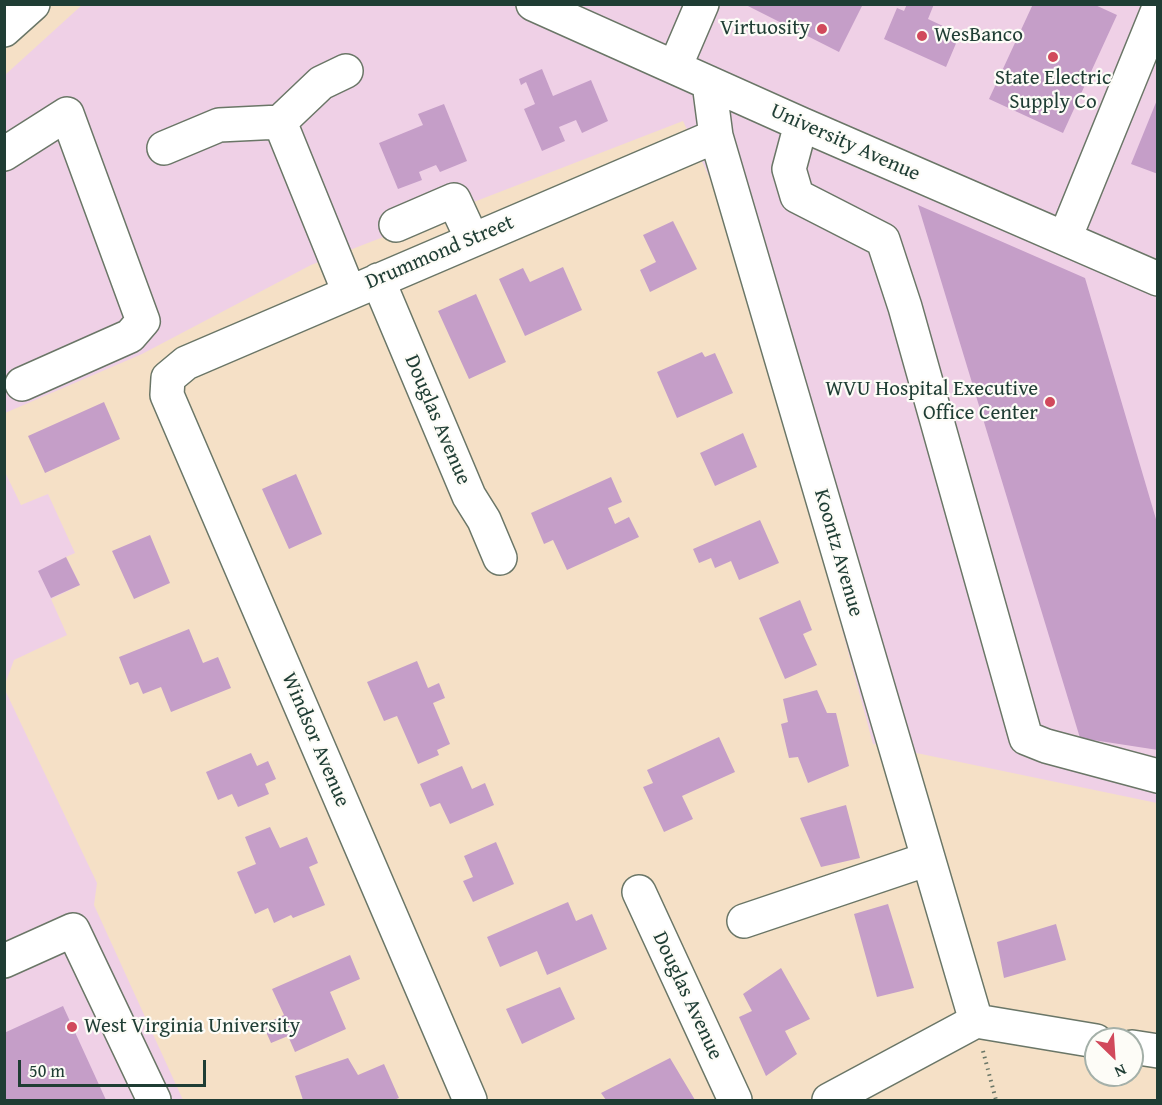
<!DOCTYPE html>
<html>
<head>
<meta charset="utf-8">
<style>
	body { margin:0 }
	#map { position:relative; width:1162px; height:1105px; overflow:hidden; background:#f5e0c6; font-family:"Gentium Book Plus",serif }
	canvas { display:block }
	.frame { position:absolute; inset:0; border:6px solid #1f3d34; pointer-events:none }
	.north { position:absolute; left:1084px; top:1027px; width:60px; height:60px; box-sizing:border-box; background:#fdfcf7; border:2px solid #a4b0a9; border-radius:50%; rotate:155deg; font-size:16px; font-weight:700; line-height:24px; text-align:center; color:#1f3d34 }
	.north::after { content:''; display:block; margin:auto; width:21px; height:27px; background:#d1495b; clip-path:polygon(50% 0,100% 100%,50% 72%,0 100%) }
	.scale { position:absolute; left:18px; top:1060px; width:188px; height:27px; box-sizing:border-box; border:3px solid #1f3d34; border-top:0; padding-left:8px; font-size:18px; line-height:21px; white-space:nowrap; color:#1f3d34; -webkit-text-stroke:4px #fdfcf7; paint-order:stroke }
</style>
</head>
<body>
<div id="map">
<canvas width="1162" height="1105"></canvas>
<div class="frame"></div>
<div class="north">N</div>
<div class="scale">50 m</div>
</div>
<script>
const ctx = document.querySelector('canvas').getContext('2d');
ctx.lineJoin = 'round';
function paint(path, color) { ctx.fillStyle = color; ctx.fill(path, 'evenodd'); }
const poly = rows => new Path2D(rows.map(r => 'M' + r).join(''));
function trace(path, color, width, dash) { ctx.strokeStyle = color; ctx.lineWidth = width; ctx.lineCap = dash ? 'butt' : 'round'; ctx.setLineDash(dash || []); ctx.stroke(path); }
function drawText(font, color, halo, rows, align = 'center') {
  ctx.font = font + ' "Gentium Book Plus",serif'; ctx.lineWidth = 4.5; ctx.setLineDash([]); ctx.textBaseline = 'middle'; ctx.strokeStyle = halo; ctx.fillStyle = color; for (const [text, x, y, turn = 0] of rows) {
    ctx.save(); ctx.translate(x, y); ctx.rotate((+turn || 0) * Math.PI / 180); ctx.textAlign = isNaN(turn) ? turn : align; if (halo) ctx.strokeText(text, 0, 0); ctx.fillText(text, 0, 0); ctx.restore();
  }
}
const built = poly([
	[82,5,1157,5,1157,803,873,744,735,232,683,121,311,265,142,354,5,413,5,75],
	[4,470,21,505,48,494,75,553,66,557,80,585,51,599,67,635,14,660,5,684],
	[4,688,97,883,94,905,183,1100,5,1100]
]);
const building = poly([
	[744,4,863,4,839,52],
	[907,4,934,4,928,19,960,34,946,67,884,39,897,8,904,11],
	[1033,4,1093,4,1117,15,1063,133,989,99],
	[542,69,553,96,591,80,608,121,582,133,576,120,559,127,565,141,542,151,524,109,535,104,526,82,521,85,519,79],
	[1157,100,1158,100,1158,174,1131,164],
	[444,104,467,161,440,172,436,165,419,172,422,180,398,189,379,143,423,125,418,114],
	[918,205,1085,278,1158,526,1158,750,1080,738],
	[673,221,697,269,650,292,640,270,656,262,643,235],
	[563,267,582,310,525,336,499,279,523,268,530,282],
	[476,294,506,362,469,379,438,311],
	[702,352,705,357,715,353,733,393,677,418,657,372],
	[104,402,120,439,45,473,28,436],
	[743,433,757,467,715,486,700,453],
	[296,474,322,534,289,549,262,489],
	[611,477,622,502,608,508,615,524,629,517,639,537,567,570,553,540,544,544,531,513],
	[760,520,779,563,739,580,731,561,715,568,711,558,699,563,693,549],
	[150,535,170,583,134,599,112,551],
	[66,557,80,585,51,598,38,571],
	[800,600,812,630,803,634,817,665,785,679,759,618],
	[189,629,203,663,218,657,231,688,171,712,161,687,143,694,138,682,130,685,119,657],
	[417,661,428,688,439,683,445,698,433,703,450,744,437,750,439,755,418,764,397,716,384,721,367,682],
	[817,690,827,713,836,713,849,766,808,783,798,757,789,758,781,724,788,722,783,699],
	[719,737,735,772,682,796,693,819,664,832,643,787,653,783,647,770],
	[251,753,257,766,268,761,276,779,265,784,269,794,238,807,232,794,218,800,206,772],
	[462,766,472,789,485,783,494,805,450,824,440,803,430,807,420,784],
	[846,805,860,858,821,867,800,818],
	[270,827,280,848,307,837,318,863,309,867,325,905,293,918,291,915,274,923,268,908,255,914,237,872,256,864,245,837],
	[496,842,514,884,473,902,463,881,473,877,464,856],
	[568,902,576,921,592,914,607,949,547,975,537,951,500,967,487,937],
	[888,904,914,988,877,997,854,914],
	[1056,924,1066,960,1004,978,997,942],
	[350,955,360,979,330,992,346,1029,295,1052,288,1036,271,1043,263,1025,284,1015,272,989],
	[781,968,810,1019,785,1031,797,1054,766,1076,739,1017,752,1011,743,994],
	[560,987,575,1019,522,1044,506,1009],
	[63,1006,106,1100,4,1100,4,1033],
	[348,1058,358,1075,384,1064,399,1098,394,1100,303,1100,295,1076],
	[670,1058,695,1100,606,1100,601,1093]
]);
const path = poly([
	[983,1051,996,1100]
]);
const minor = poly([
	[533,4,801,124,1158,279],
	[675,67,702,4],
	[709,83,716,136,976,1021],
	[280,122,321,83,346,71],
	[801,124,789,169,797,196,883,240,905,307,1026,738,1046,746,1158,776],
	[164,148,219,125,280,122,349,292],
	[4,154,67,114,143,321,130,336,22,384],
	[396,225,454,200,472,239],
	[1065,238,1158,10],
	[378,280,469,496,484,520,500,558],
	[639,892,735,1100],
	[744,921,928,859],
	[4,961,73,930,154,1100],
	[1132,1047,1158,1051],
	[470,1100,167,395,168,378,186,363,716,136],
	[829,1100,976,1021,1096,1041]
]);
const major = poly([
	[4,30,33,4]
]);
const markers = [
	[822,29,6,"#d1495b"],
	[922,36,6,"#d1495b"],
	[1053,57,6,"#d1495b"],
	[1050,402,6,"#d1495b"],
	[72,1027,6,"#d1495b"]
];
const poiNames = [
	["Virtuosity",810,29],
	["WesBanco",934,36,"left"],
	["State Electric",1053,79,"center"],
	["Supply Co",1053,103,"center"],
	["WVU Hospital Executive",1038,390],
	["Office Center",1038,414],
	["West Virginia University",84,1027,"left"]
];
const streetNames = [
	["University Avenue",845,143,24],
	["Drummond Street",440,253,-23],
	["Douglas Avenue",437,420,67],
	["Koontz Avenue",838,553,74],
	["Windsor Avenue",315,740,67],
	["Douglas Avenue",687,996,65]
];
paint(built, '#efd0e6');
paint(building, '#c59ec8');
trace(minor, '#6a7667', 36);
trace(major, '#6a7667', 36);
trace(path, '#6a7667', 4, [1.5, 4.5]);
trace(minor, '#fff', 33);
trace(major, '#fff', 33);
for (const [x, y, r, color] of markers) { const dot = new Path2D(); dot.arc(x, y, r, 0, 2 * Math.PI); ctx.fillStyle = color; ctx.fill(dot); trace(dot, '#fdfcf7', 2); }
drawText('21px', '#1f3d34', '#fdfcf7', poiNames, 'right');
drawText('21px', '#1f3d34', '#fdfcf7', streetNames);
</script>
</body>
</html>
